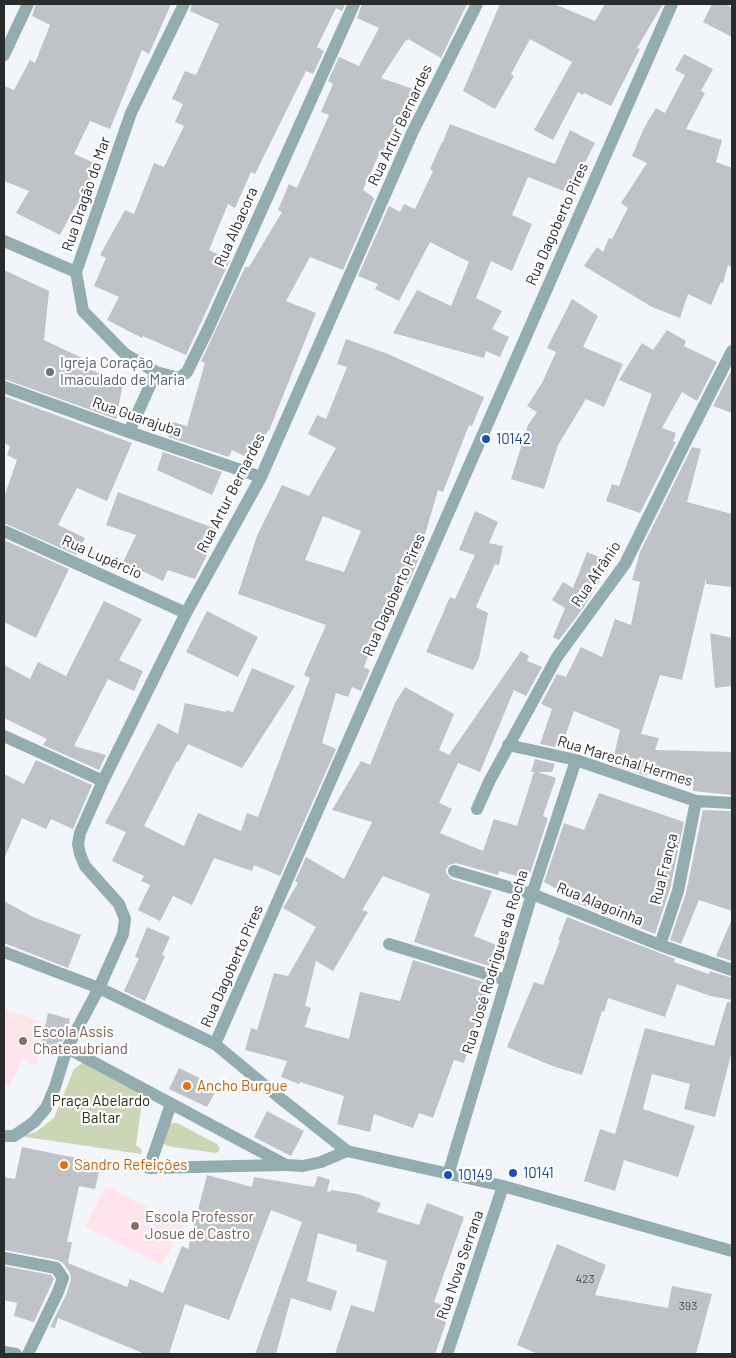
<!DOCTYPE html>
<html>
<head>
<meta charset="utf-8">
<style>
	body { margin:0 }
	#map { position:relative; width:736px; height:1358px; overflow:hidden; background:#f2f6fa; font-family:Barlow,sans-serif }
	canvas { display:block }
	.frame { position:absolute; inset:0; border:5px solid #2a2b2c; pointer-events:none }
</style>
</head>
<body>
<div id="map">
<canvas width="736" height="1358"></canvas>
<div class="frame"></div>
</div>
<script>
const ctx = document.querySelector('canvas').getContext('2d');
ctx.lineJoin = 'round';
function paint(path, color) { ctx.fillStyle = color; ctx.fill(path, 'evenodd'); }
const poly = rows => new Path2D(rows.map(r => 'M' + r).join(''));
function trace(path, color, width, dash) { ctx.strokeStyle = color; ctx.lineWidth = width; ctx.lineCap = dash ? 'butt' : 'round'; ctx.setLineDash(dash || []); ctx.stroke(path); }
function drawText(font, color, halo, rows, align = 'center') {
  ctx.font = font + ' Barlow,sans-serif'; ctx.lineWidth = 4.5; ctx.setLineDash([]); ctx.textBaseline = 'middle'; ctx.strokeStyle = halo; ctx.fillStyle = color; for (const [text, x, y, turn = 0] of rows) {
    ctx.save(); ctx.translate(x, y); ctx.rotate((+turn || 0) * Math.PI / 180); ctx.textAlign = isNaN(turn) ? turn : align; if (halo) ctx.strokeText(text, 0, 0); ctx.fillText(text, 0, 0); ctx.restore();
  }
}
const education = poly([
	[4,1009,45,1023,36,1066,23,1059,9,1087,4,1081],
	[106,1186,184,1225,161,1265,85,1227]
]);
const green = poly([
	[87,1062,136,1089,140,1096,141,1109,136,1145,142,1150,141,1154,19,1136,36,1132,54,1118,74,1069,82,1063],
	[172,1123,177,1123,217,1144,220,1149,218,1152,216,1153,167,1146,164,1144,164,1141,168,1124]
]);
const building = poly([
	[36,4,171,4,149,54,142,50,110,129,90,121,74,154,99,165,92,183,90,182,70,216,60,235,16,213,29,191,4,181,4,86,14,90,30,60,35,63,50,25,32,16],
	[192,4,345,4,342,11,336,8,317,47,324,51,313,74,306,71,255,174,251,172,235,208,228,204,209,250,230,260,186,355,143,336,142,338,107,320,119,297,94,286,106,258,100,255,125,210,134,214,154,163,164,167,184,126,175,122,183,104,172,99,185,71,196,75,219,24,190,11],
	[362,4,467,4,441,58,408,39,408,41,406,40,381,78,413,89,389,154,381,150,363,190,373,197,374,199,343,270,310,257,286,301,316,313,269,431,268,430,253,460,232,450,229,457,168,437,173,422,187,426,205,363,201,361,245,267,249,267,282,212,278,210,289,184,297,188,329,115,321,112,333,84,328,81,339,57,359,66,379,28,357,18],
	[500,4,554,4,595,21,605,4,663,4,637,48,640,49,611,106,584,93,583,95,578,92,553,140,534,130,572,62,530,39,511,74,514,76,495,109,463,91],
	[712,4,725,4,732,8,732,37,703,22],
	[684,54,713,69,701,91,705,93,686,129,722,140,716,162,732,168,732,267,728,265,723,283,721,282,711,305,688,294,680,318,652,307,584,266,597,247,603,252,609,238,612,239,628,208,621,203,647,163,632,156,644,128,656,108,665,113,685,75,675,70],
	[450,124,555,164,570,130,595,143,569,193,528,177,512,215,532,224,512,271,491,261,476,298,502,311,492,329,509,337,500,357,486,351,484,358,393,333,417,290,451,306,469,262,430,242,399,301,375,289,378,284,358,276,389,206,400,212,404,204,415,209,433,171,430,169,442,142,443,142],
	[4,270,49,291,44,340,82,358,84,367,123,383,116,419,4,379],
	[572,299,598,316,583,347,623,364,604,407,586,399,558,445,544,489,511,479,528,425,537,412,527,406,542,383,556,352,547,348],
	[667,330,686,341,684,346,717,362,697,401,682,392,662,428,676,433,673,441,676,442,640,513,606,501,612,484,619,486,652,394,619,380,642,343,653,350],
	[346,339,388,354,484,397,472,426,469,425,443,492,438,490,419,555,420,556,408,584,397,579,364,667,370,670,361,691,352,687,348,697,336,693,322,743,336,749,280,876,254,865,252,871,214,858,192,905,173,896,160,921,138,910,150,885,141,881,144,876,112,861,126,832,105,823,158,723,178,734,185,703,226,712,226,710,233,712,252,668,295,686,242,768,188,744,178,762,177,761,144,826,184,846,198,813,241,831,247,813,258,817,310,678,304,675,326,625,238,594,257,536,282,485,309,496,336,448,308,434,317,415,326,419,347,367,337,364],
	[323,516,361,531,344,572,305,560],
	[732,369,732,413,713,406],
	[4,396,132,443,107,501,77,488,58,525,85,538,76,555,4,523,4,497,17,460,7,455,10,446,4,443],
	[692,447,701,449,687,502,732,514,732,587,706,584,706,579,682,680,660,675,641,734,659,738,655,750,732,752,732,795,693,791,693,776,644,775,612,764,620,730,574,711,561,748,540,744,552,709,541,704,557,674,566,677,581,647,602,657,615,619,631,625,640,582,632,580,640,552],
	[163,452,222,472,212,495,157,470],
	[118,492,216,529,208,553,195,579,168,570,163,581,123,562,136,535,106,525],
	[475,511,498,522,489,543,503,546,499,565,495,564,476,607,488,613,479,658,473,670,426,652,450,597,455,599,475,555,459,550],
	[4,540,69,569,36,638,4,622],
	[587,552,608,561,602,577,584,607,559,640,553,637,565,608,552,600,563,582,573,588],
	[104,601,142,619,119,660,143,671,134,691,108,679,74,746,106,755,99,770,43,745,47,739,4,718,4,665,30,679,38,662,66,676],
	[207,611,258,637,238,677,186,652],
	[710,633,732,638,732,686,715,688],
	[521,651,529,656,527,661,542,667,526,696,514,690,480,772,458,763,439,803,452,809,440,833,483,851,494,819,517,826,534,772,531,772,535,759,555,764,552,772,538,772,556,778,543,816,548,818,530,874,526,872,524,878,499,871,498,875,456,863,449,865,446,869,446,873,451,879,492,891,474,936,506,949,498,969,414,942,430,894,383,876,362,910,368,912,333,971,316,961,305,1006,311,1008,305,1027,349,1039,360,992,400,1001,413,960,490,984,464,1063,454,1060,433,1118,419,1113,413,1128,374,1114,370,1132,337,1124,344,1096,300,1082,299,1084,281,1077,287,1061,245,1050,251,1028,257,1030,274,973,288,976,316,927,283,908,298,883,295,881,306,857,344,879,372,822,332,810,361,761,370,765,395,703,405,687,454,714,439,750,449,755],
	[36,760,92,785,73,829,51,819,46,829,22,818,4,859,4,774,24,784],
	[599,793,684,822,670,889,655,934,572,901,573,898,544,882,564,823,584,830],
	[703,810,732,811,732,911,699,900,681,944,670,940,686,893],
	[4,901,33,917,81,935,68,968,4,943],
	[567,917,675,959,674,962,709,974,710,971,732,978,732,1000,710,996,677,984,665,1017,608,998,604,1012,602,1011,582,1075,555,1067,507,1047,534,982,543,985,560,940,558,940],
	[732,919,732,961,716,956],
	[147,927,170,937,162,955,165,956,145,1001,124,991,139,958,135,957],
	[727,1002,732,1002,732,1051,715,1117,684,1109,690,1084,652,1074,643,1109,695,1126,678,1177,624,1160,615,1191,584,1181,600,1129,615,1134,645,1028,714,1046],
	[48,1013,70,1019,68,1030,57,1052,40,1048],
	[179,1068,218,1087,207,1107,169,1089],
	[267,1111,304,1131,291,1156,254,1137],
	[22,1147,101,1163,95,1189,79,1186,67,1242,72,1242,68,1263,127,1287,130,1279,163,1293,182,1246,188,1249,207,1175,252,1187,254,1177,314,1187,318,1176,330,1180,327,1191,330,1192,331,1190,358,1194,381,1203,377,1212,419,1225,427,1203,464,1217,434,1302,451,1308,435,1354,335,1354,351,1305,374,1312,387,1261,356,1251,357,1245,318,1233,307,1281,337,1291,331,1311,291,1298,276,1354,255,1354,302,1222,271,1210,229,1320,185,1304,169,1354,145,1354,58,1318,55,1328,50,1327,66,1295,71,1280,70,1273,63,1263,58,1260,4,1250,4,1177,15,1179],
	[557,1244,606,1265,595,1295,668,1308,672,1286,712,1294,696,1354,538,1354,517,1345],
	[4,1266,51,1275,54,1279,34,1322,14,1316,17,1303,4,1300]
]);
const minor = poly([
	[4,55,28,4],
	[4,241,76,272],
	[156,372,125,354,83,311,76,272,131,113,184,4],
	[4,387,129,432,261,477],
	[129,432,156,372,179,378,187,372,209,327,354,4],
	[4,531,186,613],
	[4,736,103,781],
	[508,745,576,760,696,801,732,803],
	[477,809,490,780,557,657,625,564,687,439,732,351],
	[454,871,532,894,660,945,732,970],
	[389,944,506,980],
	[660,945,678,891,696,801],
	[4,952,99,988,215,1044,280,1098,347,1151,503,1186,732,1251],
	[215,1044,672,4],
	[67,1048,286,1165,303,1166,321,1162,347,1151],
	[171,1104,149,1168,284,1165],
	[4,1136,14,1136,34,1122,46,1108,55,1087,67,1048,99,988,123,934,125,919,119,904,85,866,80,854,78,844,80,833,103,781,186,613,261,477,413,131,477,4],
	[448,1175,532,894,576,760],
	[4,1258,56,1268,63,1278,58,1292,28,1354],
	[4,1352,16,1354],
	[447,1354,503,1186]
]);
const markers = [
	[50,372,5,"#6b7280"],
	[486,439,5,"#1a4fb4"],
	[23,1041,5,"#8d6e63"],
	[187,1086,5,"#e8710a"],
	[64,1165,5,"#e8710a"],
	[513,1173,5,"#1a4fb4"],
	[448,1175,5,"#1a4fb4"],
	[135,1226,5,"#8d6e63"]
];
const numberNames = [
	["423",585,1279],
	["393",688,1306]
];
const streetNames = [
	["Rua Artur Bernardes",400,125,-65],
	["Rua Dragão do Mar",86,194,-71],
	["Rua Dagoberto Pires",557,224,-66],
	["Rua Albacora",236,227,-66],
	["Rua Guarajuba",137,417,19],
	["Rua Artur Bernardes",231,493,-63],
	["Rua Lupércio",102,557,24],
	["Rua Afrânio",596,574,-56],
	["Rua Dagoberto Pires",394,595,-66],
	["Rua Marechal Hermes",625,761,17],
	["Rua França",664,869,-76],
	["Rua Alagoinha",600,904,22],
	["Rua José Rodrigues da Rocha",495,962,-73],
	["Rua Dagoberto Pires",232,966,-66],
	["Rua Nova Serrana",460,1265,-71]
];
const worshipNames = [
	["Igreja Coração",60,363],
	["Imaculado de Maria",60,380]
];
const transitNames = [
	["10142",496,439],
	["10141",523,1173],
	["10149",458,1175]
];
const educationNames = [
	["Escola Assis",33,1032],
	["Chateaubriand",33,1049],
	["Escola Professor",145,1217],
	["Josue de Castro",145,1234]
];
const foodNames = [
	["Ancho Burgue",197,1086],
	["Sandro Refeições",74,1165]
];
const parkNames = [
	["Praça Abelardo",101,1101],
	["Baltar",101,1118]
];
paint(education, '#fee4eb');
paint(green, '#ccd5b4');
paint(building, '#bfc2c6');
trace(minor, '#92acaf', 12);
for (const [x, y, r, color] of markers) { const dot = new Path2D(); dot.arc(x, y, r, 0, 2 * Math.PI); ctx.fillStyle = color; ctx.fill(dot); trace(dot, '#fff', 2); }
drawText('12px', '#4f5152', null, numberNames);
drawText('15px', '#2a2b2c', '#fff', streetNames);
drawText('15px', '#5b616d', '#fff', worshipNames, 'left');
drawText('15px', '#164399', '#fff', transitNames, 'left');
drawText('15px', '#785e54', '#fff', educationNames, 'left');
drawText('15px', '#c56008', '#fff', foodNames, 'left');
drawText('15px', '#282f0a', '#fff', parkNames);
</script>
</body>
</html>
